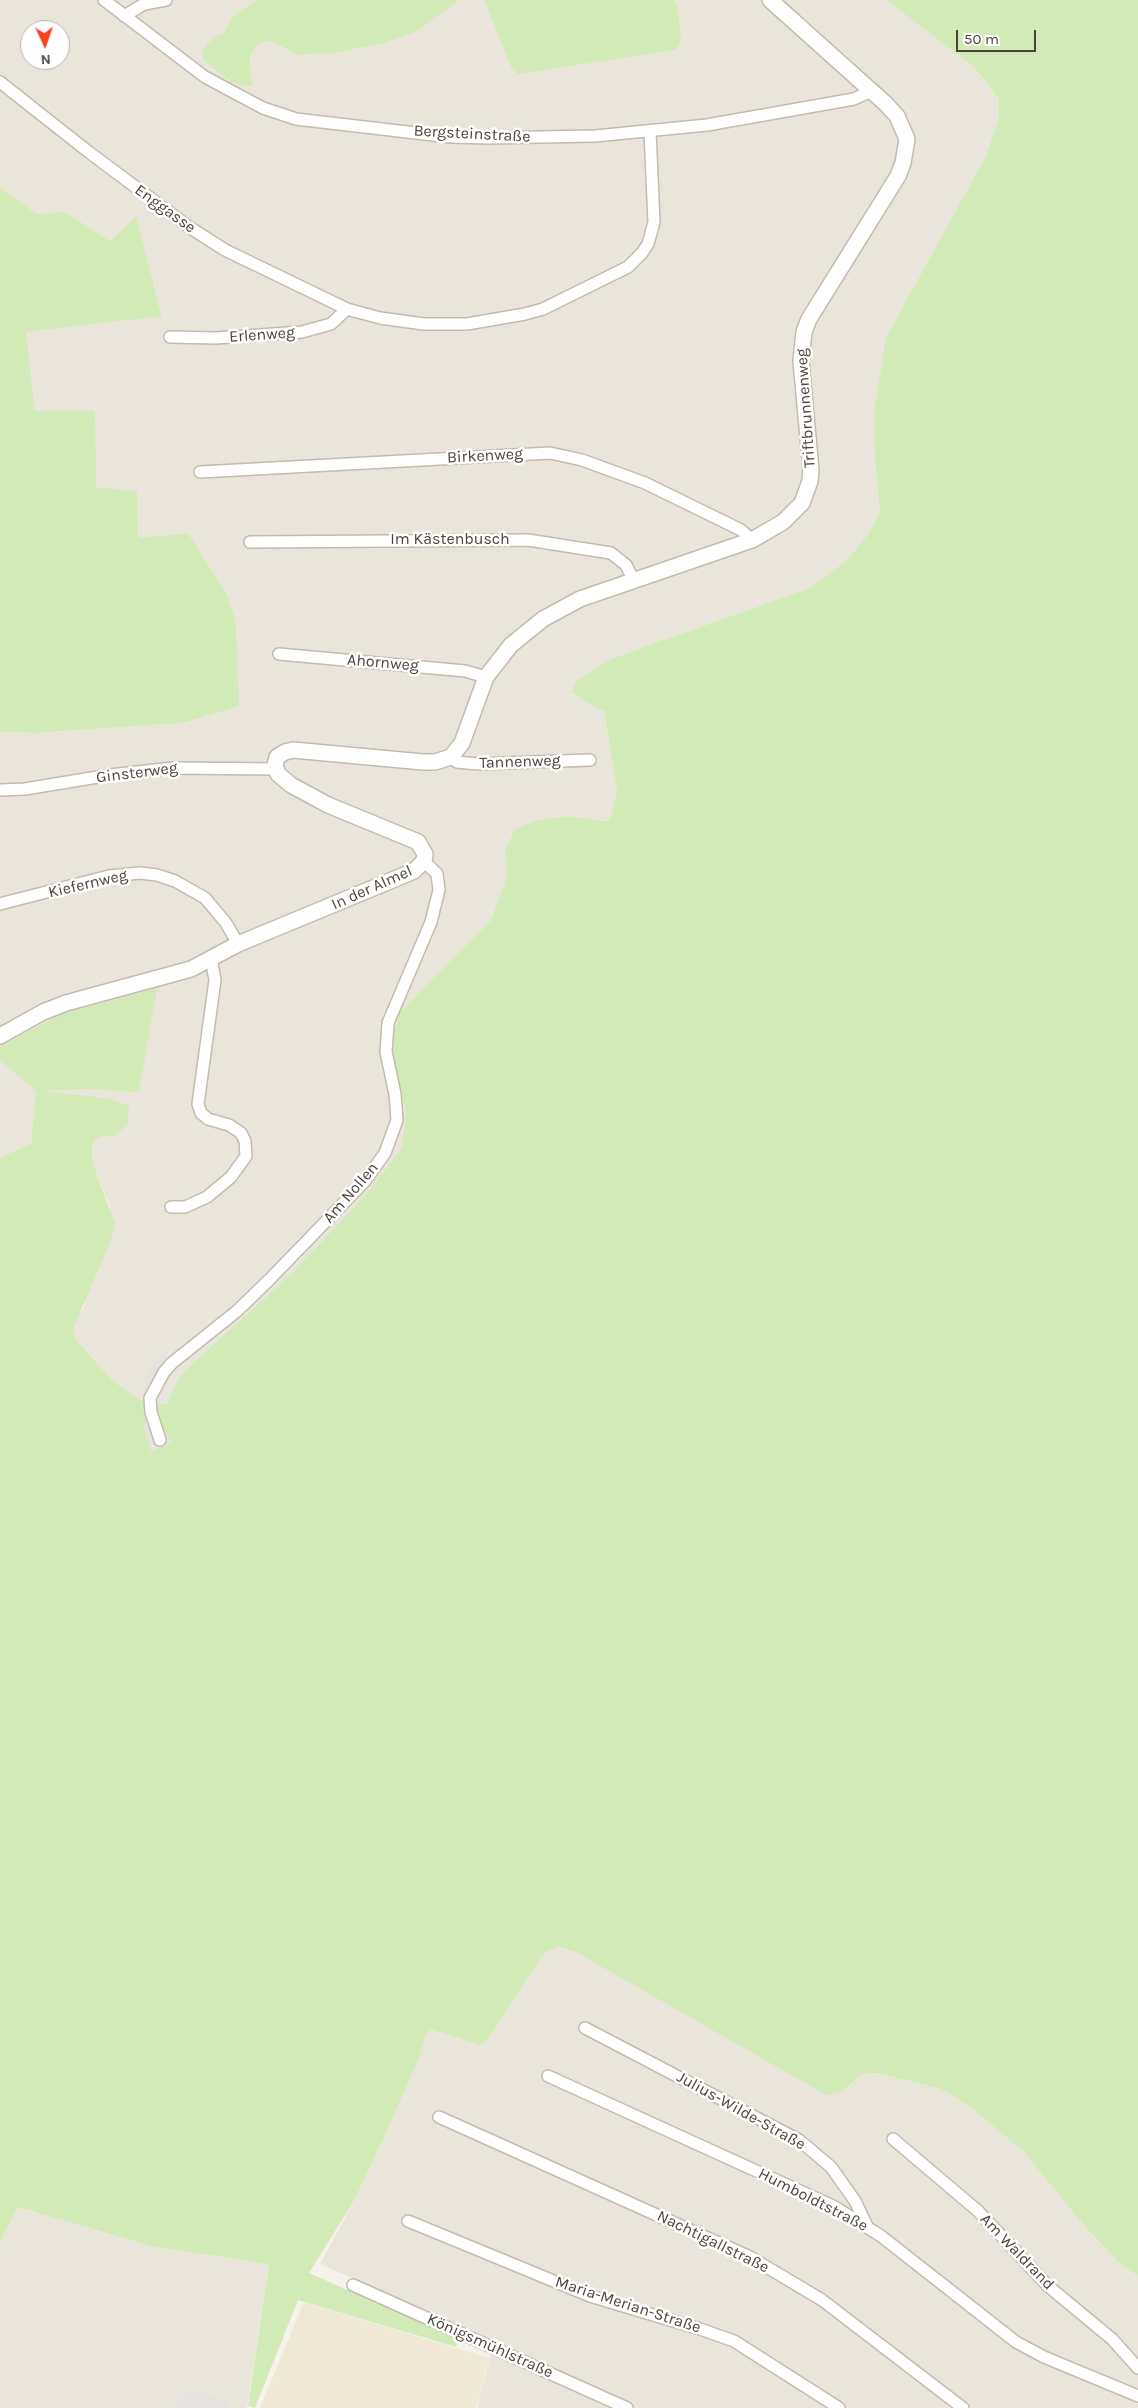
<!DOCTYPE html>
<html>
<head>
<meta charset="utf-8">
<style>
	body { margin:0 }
	#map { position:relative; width:1138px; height:2408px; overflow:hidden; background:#f6f3ec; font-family:Karla,sans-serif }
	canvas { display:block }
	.north { position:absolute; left:20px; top:20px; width:50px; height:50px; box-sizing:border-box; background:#fff; border:1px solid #b7b4b0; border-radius:50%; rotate:177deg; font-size:14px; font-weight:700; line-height:20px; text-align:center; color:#4b4439 }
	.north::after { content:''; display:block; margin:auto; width:18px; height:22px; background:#fc3f1d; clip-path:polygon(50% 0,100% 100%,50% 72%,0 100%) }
	.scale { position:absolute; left:956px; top:30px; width:80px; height:22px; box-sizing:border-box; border:2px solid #4b4439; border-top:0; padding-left:6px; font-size:15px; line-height:18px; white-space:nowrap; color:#4b4439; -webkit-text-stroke:4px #fff; paint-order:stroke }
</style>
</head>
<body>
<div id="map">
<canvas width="1138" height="2408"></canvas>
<div class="north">N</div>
<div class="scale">50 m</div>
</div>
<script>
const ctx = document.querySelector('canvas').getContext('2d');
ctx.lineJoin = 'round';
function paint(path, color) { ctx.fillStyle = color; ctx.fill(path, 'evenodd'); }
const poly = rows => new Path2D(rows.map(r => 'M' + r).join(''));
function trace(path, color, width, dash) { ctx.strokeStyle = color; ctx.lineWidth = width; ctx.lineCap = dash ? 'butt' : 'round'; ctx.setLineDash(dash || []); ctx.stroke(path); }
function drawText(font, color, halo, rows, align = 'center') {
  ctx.font = font + ' Karla,sans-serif'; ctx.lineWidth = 5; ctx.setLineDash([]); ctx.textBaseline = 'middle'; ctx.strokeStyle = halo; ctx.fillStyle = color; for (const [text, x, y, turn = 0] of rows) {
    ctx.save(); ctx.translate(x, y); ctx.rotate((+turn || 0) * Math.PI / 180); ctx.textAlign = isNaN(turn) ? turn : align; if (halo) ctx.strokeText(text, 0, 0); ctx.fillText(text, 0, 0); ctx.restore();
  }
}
const residential = poly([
	[0,0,257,0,235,14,223,34,245,86,252,86,250,57,258,44,271,41,297,55,334,53,385,43,459,0,484,0,511,67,678,9,674,0,886,0,974,67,999,101,999,118,985,158,961,204,874,413,875,458,880,512,868,534,848,559,810,588,613,658,583,700,604,710,617,792,610,820,604,821,568,816,538,820,505,852,507,876,491,920,399,1013,391,1047,406,1115,403,1148,367,1193,290,1275,183,1372,174,1387,168,1403,155,1405,136,1398,114,1382,77,1341,73,1329,75,1320,83,1309,110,1207,97,1176,92,1157,93,1143,99,1137,114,1136,113,1100,36,1091,31,1144,0,1157,0,732,34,733,183,723,238,706,236,622,227,594,188,533,138,538,35,412,26,332,162,315,136,217,110,241,64,211,37,214,0,187],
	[30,30,60,30,60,60,30,60],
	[558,1947,576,1952,843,2091,862,2074,877,2073,941,2089,970,2107,1024,2152,1125,2268,1138,2276,1138,2390,1132,2401,1138,2404,1138,2408,477,2408,494,2341,320,2264,354,2201,392,2120,419,2058,426,2034,431,2029,480,2045,485,2043,540,1959,546,1952],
	[18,2207,154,2247,269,2264,247,2408,0,2408,0,2242]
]);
const education = poly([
	[304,2302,489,2358,477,2406,475,2408,260,2408]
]);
const green = poly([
	[257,0,459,0,419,30,385,43,334,53,297,55,271,41,258,44,250,57,252,86,245,86,232,82,207,63,202,55,204,48,214,37,223,34,235,14],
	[484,0,674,0,678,9,681,42,675,50,518,74,511,67],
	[886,0,1138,0,1138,2276,1125,2268,1089,2231,1024,2152,970,2107,941,2089,877,2073,862,2074,843,2091,826,2095,576,1952,558,1947,546,1952,540,1959,485,2043,480,2045,431,2029,426,2034,419,2058,392,2120,354,2201,309,2273,459,2339,456,2347,298,2300,255,2408,248,2406,269,2264,154,2247,18,2207,0,2242,0,1157,31,1144,36,1091,0,1060,0,1046,62,1014,157,988,139,1092,88,1089,40,1091,89,1096,113,1100,129,1106,128,1124,114,1136,99,1137,93,1143,92,1157,97,1176,115,1223,111,1240,73,1329,77,1341,114,1382,137,1398,155,1405,168,1403,174,1387,183,1372,290,1275,367,1193,402,1148,406,1115,391,1047,399,1013,491,920,507,876,505,852,515,829,538,820,568,816,604,821,610,820,617,792,604,711,583,700,572,692,575,682,613,658,810,588,848,559,868,534,880,512,875,458,874,413,886,338,985,158,999,118,999,100,974,67],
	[0,187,37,214,64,211,110,241,136,216,162,316,26,332,35,411,95,411,96,487,137,492,138,538,188,533,227,594,236,622,239,706,183,723,34,733,0,732]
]);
const parking = poly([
	[161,1353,172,1363,153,1389,142,1380],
	[156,1419,172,1442,151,1452,143,1424],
	[186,2391,227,2399,228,2408,174,2408]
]);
const minor = poly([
	[104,0,205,77,263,108,296,119,450,137,488,138,595,136,707,125,854,99,871,91],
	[124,16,144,4,166,0],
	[0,82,90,153,189,227,225,250,347,309,380,318,424,324,467,324,525,314,543,309,628,267,642,253,648,244,654,222,650,131],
	[170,337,216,338,302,332,331,324,347,309],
	[200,472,550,453,582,460,645,483,741,530,752,540],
	[250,542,528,540,611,553,626,565,634,581],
	[279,654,465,671,486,677],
	[451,757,457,762,478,764,590,760],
	[0,790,25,789,110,775,173,768,276,769],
	[0,904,109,876,140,873,157,875,175,881,205,898,226,923,238,944],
	[171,1207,185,1207,207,1197,231,1177,246,1156,245,1141,241,1133,229,1125,208,1119,201,1113,198,1104,215,980,211,959],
	[160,1440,151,1412,150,1398,164,1372,172,1363,237,1311,268,1281,365,1181,385,1153,397,1120,395,1094,386,1052,388,1023,431,922,439,890,437,874,424,861],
	[585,2028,799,2140,831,2167,855,2201,867,2226],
	[548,2076,833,2206,881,2236,1016,2342,1044,2357,1138,2396],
	[439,2117,750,2257,822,2300,963,2408],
	[893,2139,978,2211,1048,2286,1112,2339,1138,2368],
	[408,2221,590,2296,700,2329,734,2341,839,2408],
	[353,2285,627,2408]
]);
const tertiary = poly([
	[0,1036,43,1012,66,1003,191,969,238,944,414,871,424,861,425,854,418,842,328,805,291,785,278,774,275,765,277,757,285,752,293,750,423,762,435,762,451,757,462,743,486,677,511,645,543,619,580,599,752,540,783,522,802,503,810,481,811,470,801,361,804,332,809,319,898,176,903,163,907,139,897,116,886,104,770,0]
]);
const streetNames = [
	["Bergsteinstraße",472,134,3],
	["Enggasse",165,209,36],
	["Erlenweg",262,335,-4],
	["Triftbrunnenweg",806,408,-94],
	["Birkenweg",485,456,-3],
	["Im Kästenbusch",450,539],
	["Ahornweg",383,663,5],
	["Tannenweg",520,762,-2],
	["Ginsterweg",137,773,-7],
	["Kiefernweg",88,884,-13],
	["In der Almel",372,888,-24],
	["Am Nollen",351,1193,-49],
	["Julius-Wilde-Straße",741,2111,29],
	["Humboldtstraße",813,2200,27],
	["Nachtigallstraße",713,2242,26],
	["Am Waldrand",1017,2252,46],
	["Maria-Merian-Straße",628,2305,18],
	["Königsmühlstraße",490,2346,24]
];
paint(residential, '#eae5da');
paint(education, '#efe8d6');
paint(green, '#d2eab5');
paint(parking, '#e5e3e0');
trace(minor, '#c2bbae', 14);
trace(tertiary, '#c2bbae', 18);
trace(minor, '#fff', 11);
trace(tertiary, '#fff', 15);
drawText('16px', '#4b4439', '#fff', streetNames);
</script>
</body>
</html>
